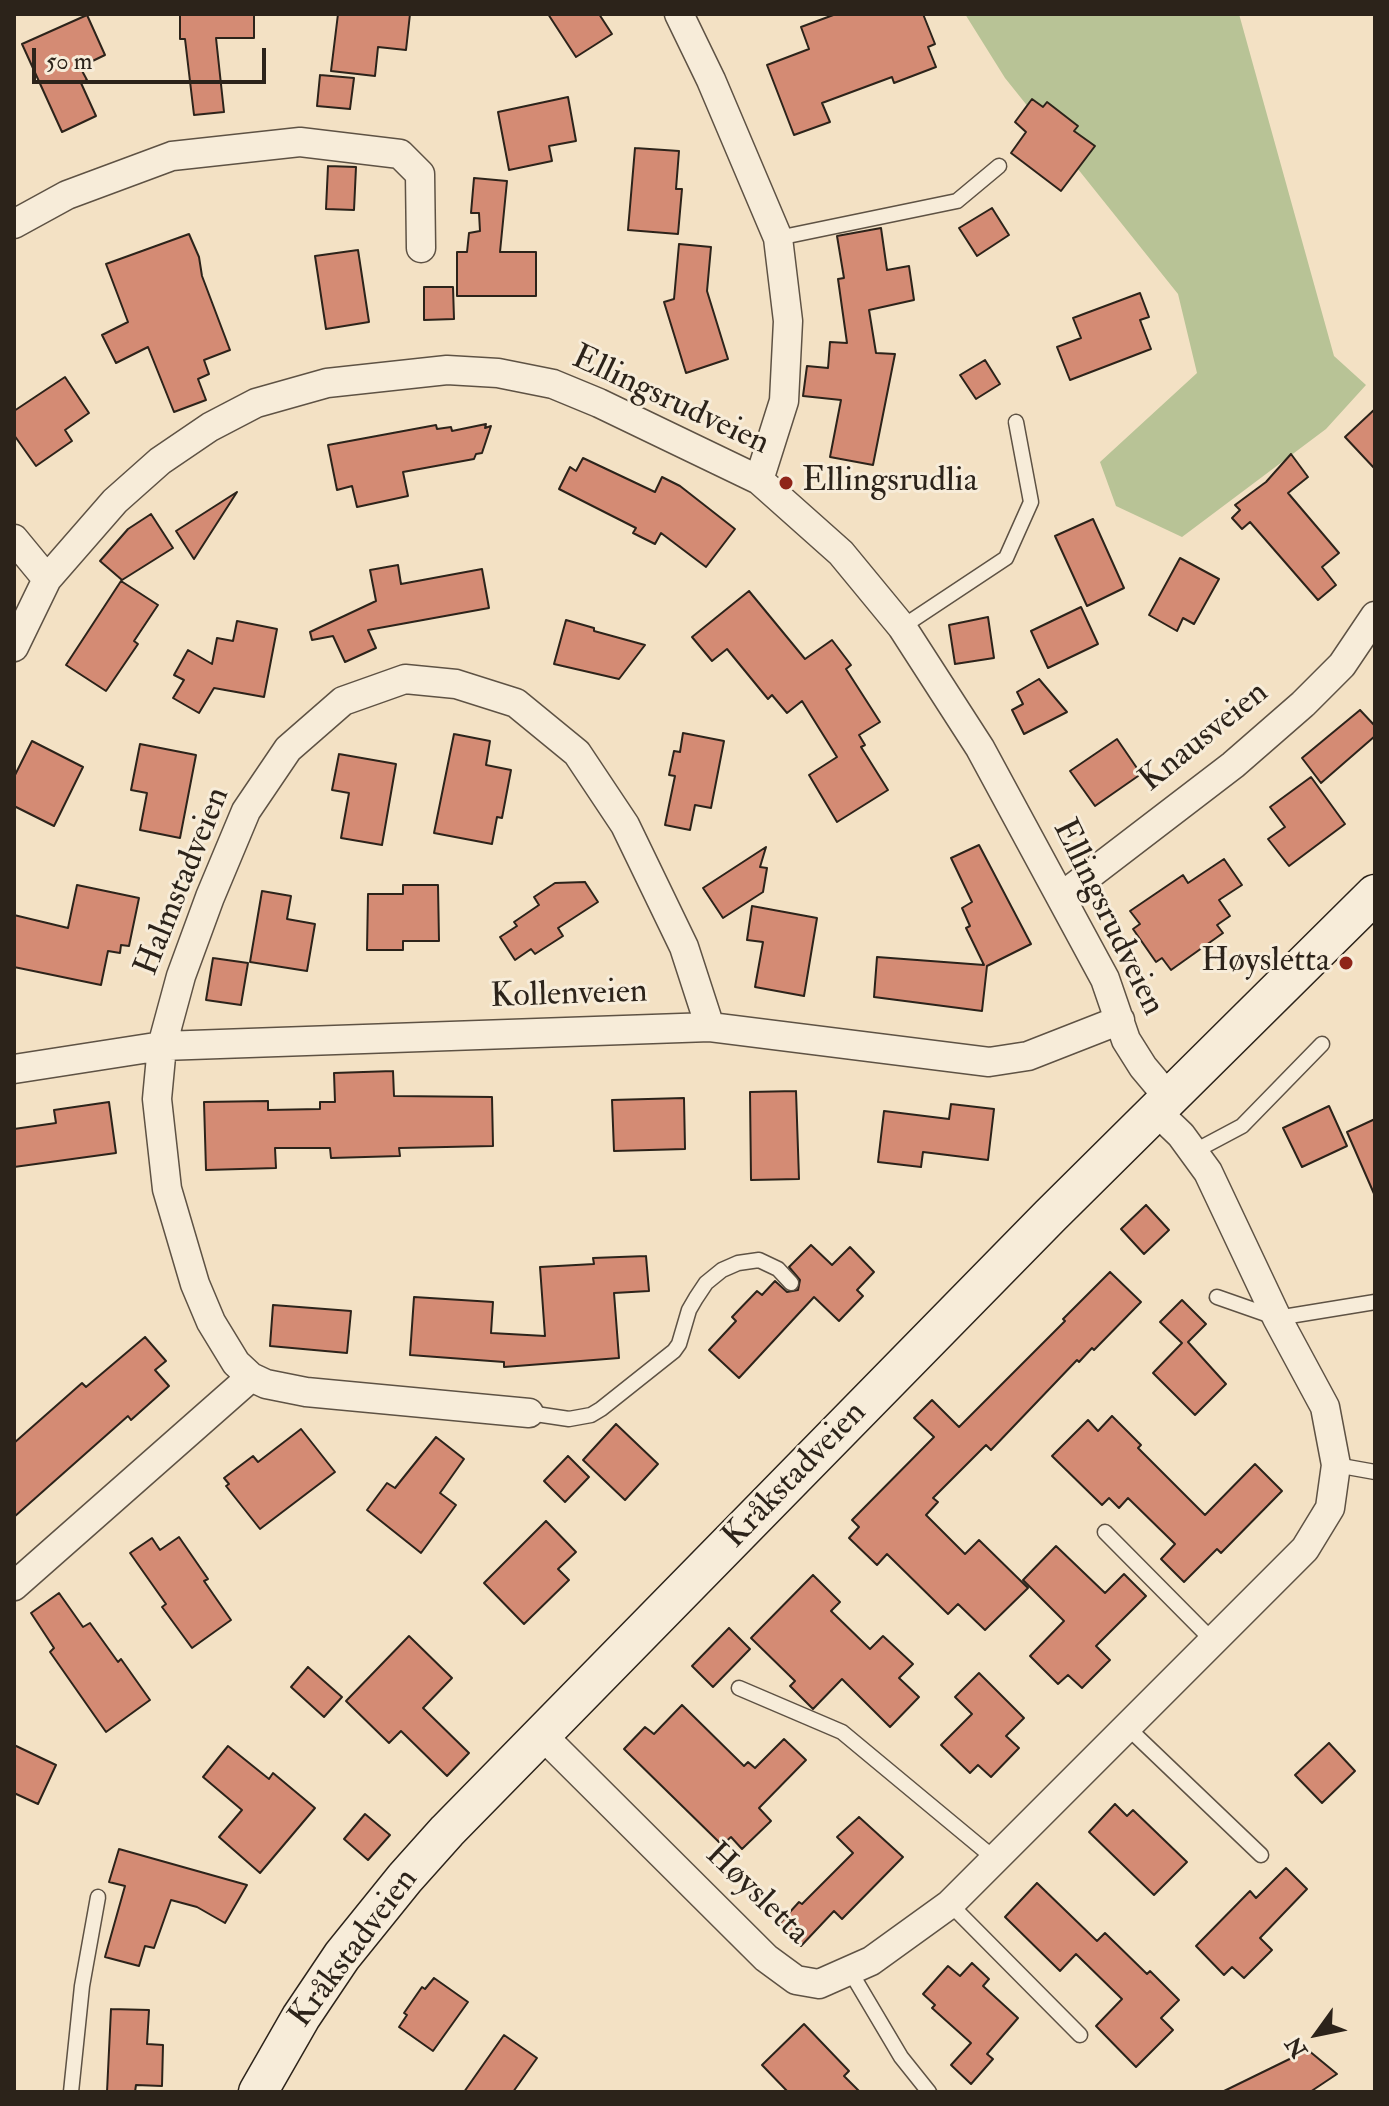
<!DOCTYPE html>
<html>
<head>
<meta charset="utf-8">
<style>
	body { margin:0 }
	#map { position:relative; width:1389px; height:2106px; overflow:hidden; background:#f3e1c4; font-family:"IM FELL Double Pica",serif }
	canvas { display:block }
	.frame { position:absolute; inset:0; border:16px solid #2c231a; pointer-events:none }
	.north { position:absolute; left:1277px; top:1994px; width:80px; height:80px; -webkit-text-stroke:6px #f7ecd9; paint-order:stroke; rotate:237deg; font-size:22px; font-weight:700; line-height:32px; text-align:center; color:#2c231a }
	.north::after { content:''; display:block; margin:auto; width:28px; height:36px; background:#2c231a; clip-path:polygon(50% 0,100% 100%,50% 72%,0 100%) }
	.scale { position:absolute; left:32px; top:48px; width:234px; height:36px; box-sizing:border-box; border:4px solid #2c231a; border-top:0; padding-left:10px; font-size:24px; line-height:28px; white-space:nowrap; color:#2c231a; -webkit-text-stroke:6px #f7ecd9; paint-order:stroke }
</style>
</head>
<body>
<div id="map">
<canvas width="1389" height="2106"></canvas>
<div class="frame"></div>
<div class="north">N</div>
<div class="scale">50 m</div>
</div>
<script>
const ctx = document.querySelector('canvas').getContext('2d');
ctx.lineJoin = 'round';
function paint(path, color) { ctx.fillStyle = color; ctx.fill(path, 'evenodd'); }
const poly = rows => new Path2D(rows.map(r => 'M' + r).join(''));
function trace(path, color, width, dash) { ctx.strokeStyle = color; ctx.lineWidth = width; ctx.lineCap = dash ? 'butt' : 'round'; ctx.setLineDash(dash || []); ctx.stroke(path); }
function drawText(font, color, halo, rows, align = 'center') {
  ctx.font = font + ' "IM FELL Double Pica",serif'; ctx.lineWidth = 6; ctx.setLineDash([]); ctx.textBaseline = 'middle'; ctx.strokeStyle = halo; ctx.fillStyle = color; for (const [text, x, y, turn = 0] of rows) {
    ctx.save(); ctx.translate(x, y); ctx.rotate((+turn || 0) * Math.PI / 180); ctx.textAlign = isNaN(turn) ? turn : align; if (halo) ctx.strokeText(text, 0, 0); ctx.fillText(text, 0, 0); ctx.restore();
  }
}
const green = poly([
	[965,14,1239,14,1334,356,1366,385,1326,429,1182,537,1116,506,1100,462,1197,373,1178,294,1005,78]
]);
const building = poly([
	[180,14,254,14,254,38,216,38,224,112,194,115,185,39,180,39,180,14],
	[338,14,410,14,406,50,378,47,375,76,331,71,338,14],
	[548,14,599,14,612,34,576,57,548,14],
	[836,14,923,14,935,44,928,47,936,67,894,83,892,77,822,103,830,122,794,135,767,65,809,49,801,27,836,14],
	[87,15,105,55,80,67,87,80,81,83,96,116,62,132,22,44,87,15],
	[320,75,354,78,350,109,317,106,320,75],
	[568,97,576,141,549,146,552,161,509,170,498,112,568,97],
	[1032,99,1043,107,1047,102,1078,126,1074,131,1095,146,1061,191,1011,153,1026,132,1015,122,1032,99],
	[635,148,679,151,676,189,682,189,678,234,628,230,635,148],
	[328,166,356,167,354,210,326,209,328,166],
	[474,178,507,181,500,252,536,252,536,296,457,296,457,252,467,252,469,233,480,231,479,213,471,213,474,178],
	[992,208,1009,235,977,256,959,228,992,208],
	[881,228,887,270,909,266,914,300,869,310,876,353,895,354,873,465,830,457,841,400,803,396,807,366,828,368,830,342,847,343,838,279,844,278,837,236,881,228],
	[189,234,199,257,202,276,230,350,204,360,209,374,198,379,206,400,174,412,148,347,116,363,102,335,128,322,106,264,189,234],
	[679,244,711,247,707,291,728,359,686,373,664,302,674,299,679,244],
	[358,250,369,322,326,329,315,256,358,250],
	[424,287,453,287,454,319,424,320,424,287],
	[1140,293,1149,317,1140,320,1151,349,1070,380,1057,347,1081,338,1073,318,1140,293],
	[985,360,1000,384,976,399,960,375,985,360],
	[65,377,89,413,65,430,72,441,36,466,14,435,14,411,65,377],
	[1375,409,1375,469,1345,437,1375,409],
	[486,424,485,428,491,426,482,453,476,454,474,459,403,472,408,496,357,507,352,486,337,490,328,445,436,425,437,429,451,427,452,431,486,424],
	[1291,454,1308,477,1288,493,1339,553,1322,567,1336,585,1318,600,1250,522,1242,529,1232,518,1240,510,1235,505,1266,482,1291,454],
	[583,458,655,492,662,477,680,486,735,529,706,567,661,533,655,544,633,533,636,528,559,489,570,467,576,471,583,458],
	[237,492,194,559,176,531,237,492],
	[151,514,173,548,122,580,100,561,128,529,151,514],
	[1093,519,1124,588,1087,606,1055,536,1093,519],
	[1180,558,1219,579,1194,624,1183,618,1177,631,1149,615,1180,558],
	[398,565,401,584,482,569,489,608,368,630,376,648,345,662,333,636,312,640,310,632,376,601,370,570,398,565],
	[121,581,158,605,134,641,138,644,106,691,66,665,121,581],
	[749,591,805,659,832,640,851,665,846,669,880,722,859,735,865,745,861,747,888,790,837,822,809,775,837,757,802,701,787,713,772,695,768,699,727,649,712,661,692,637,749,591],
	[1081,607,1098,644,1048,668,1031,631,1081,607],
	[988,617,994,658,955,664,949,625,988,617],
	[566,620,594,628,594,631,645,645,619,679,554,664,566,620],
	[237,621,277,629,264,697,214,688,199,713,173,698,184,680,174,675,188,650,212,664,217,638,233,641,237,621],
	[1039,679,1067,712,1024,734,1012,710,1023,704,1017,692,1039,679],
	[1360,710,1375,726,1375,736,1321,783,1302,758,1360,710],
	[683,733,724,741,711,808,695,805,690,830,665,825,675,776,669,775,674,751,680,752,683,733],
	[454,734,490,741,486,765,511,770,502,818,497,817,492,844,434,833,454,734],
	[1117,739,1141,774,1095,806,1070,771,1117,739],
	[32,741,83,767,54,826,14,806,14,777,32,741],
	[140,744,196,755,180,838,140,830,147,793,131,790,140,744],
	[339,754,396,764,382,845,341,838,349,793,332,790,339,754],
	[1311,777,1345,824,1289,866,1268,839,1285,827,1270,807,1311,777],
	[979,845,1031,944,987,966,982,1011,874,997,877,957,984,965,966,928,970,926,962,908,972,902,951,858,979,845],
	[766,847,760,867,767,868,763,892,723,918,703,888,766,847],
	[1224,859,1242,885,1219,900,1230,916,1217,925,1223,933,1171,970,1162,958,1156,962,1133,929,1140,924,1130,911,1183,875,1188,883,1224,859],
	[585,882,598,902,558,928,563,936,535,954,531,949,515,960,500,937,517,926,514,922,539,905,534,897,555,883,585,882],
	[77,885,139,898,129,946,121,945,120,953,108,951,101,985,14,967,14,915,68,928,77,885],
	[403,885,438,885,439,941,403,941,403,950,367,950,368,894,403,894,403,885],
	[262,891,291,896,287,919,315,924,307,971,250,962,262,891],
	[752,906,817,918,804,996,755,987,763,942,747,940,752,906],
	[213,958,248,963,241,1005,206,1000,213,958],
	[393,1071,394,1096,492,1097,493,1146,399,1148,400,1156,331,1158,330,1148,275,1148,276,1168,206,1170,204,1102,268,1101,268,1110,320,1109,320,1102,335,1102,334,1073,393,1071],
	[796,1091,799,1179,751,1180,750,1092,796,1091],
	[684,1098,685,1149,614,1151,612,1100,684,1098],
	[109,1102,116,1153,14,1167,14,1129,56,1123,54,1110,109,1102],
	[951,1104,994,1109,988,1160,923,1152,921,1167,878,1162,884,1111,949,1119,951,1104],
	[1329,1106,1347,1146,1302,1167,1283,1128,1329,1106],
	[1375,1119,1375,1196,1347,1132,1375,1119],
	[1146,1205,1169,1230,1144,1254,1121,1229,1146,1205],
	[811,1245,832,1265,850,1247,874,1272,857,1290,863,1296,839,1321,814,1297,739,1378,709,1350,736,1321,732,1317,757,1291,762,1295,775,1281,787,1292,798,1290,800,1280,789,1267,811,1245],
	[646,1256,649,1291,614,1293,619,1358,504,1367,504,1362,410,1355,414,1297,493,1302,491,1333,545,1336,540,1267,594,1264,593,1258,646,1256],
	[1110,1272,1141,1302,1094,1350,1092,1348,1079,1362,1077,1360,991,1450,986,1445,933,1498,938,1502,926,1515,965,1554,979,1540,1028,1588,985,1630,958,1604,948,1614,887,1554,877,1565,849,1538,859,1527,852,1520,934,1437,914,1418,932,1400,959,1427,1065,1321,1063,1319,1110,1272],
	[1182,1300,1206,1324,1188,1342,1226,1384,1195,1415,1153,1373,1182,1343,1160,1322,1182,1300],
	[273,1305,351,1311,347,1353,270,1346,273,1305],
	[145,1337,166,1361,155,1370,169,1386,131,1420,128,1416,14,1517,14,1443,82,1383,86,1387,145,1337],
	[1112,1416,1141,1445,1138,1448,1205,1515,1255,1464,1282,1491,1221,1553,1217,1549,1184,1582,1161,1559,1175,1544,1128,1498,1119,1508,1109,1498,1102,1505,1052,1456,1088,1420,1098,1431,1112,1416],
	[616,1424,658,1464,625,1500,583,1460,616,1424],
	[301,1429,335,1472,260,1529,226,1486,229,1484,224,1478,253,1456,258,1462,301,1429],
	[436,1437,464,1459,440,1493,456,1505,421,1553,367,1510,387,1483,395,1488,436,1437],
	[568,1456,589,1477,565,1502,544,1481,568,1456],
	[546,1521,576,1552,558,1569,569,1580,524,1624,484,1583,546,1521],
	[179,1537,208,1579,204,1581,231,1620,192,1648,162,1607,166,1604,130,1553,152,1538,160,1550,179,1537],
	[1056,1546,1105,1593,1124,1574,1146,1596,1096,1646,1110,1660,1082,1688,1068,1675,1058,1684,1030,1656,1064,1621,1023,1580,1056,1546],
	[813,1575,840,1602,831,1611,870,1649,883,1636,913,1664,899,1678,919,1697,890,1727,842,1679,813,1709,790,1686,795,1681,751,1638,813,1575],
	[59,1593,83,1627,90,1623,118,1662,121,1659,150,1700,106,1732,50,1652,54,1648,31,1613,59,1593],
	[729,1628,750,1649,713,1687,692,1666,729,1628],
	[409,1636,452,1678,423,1708,469,1753,447,1776,401,1731,389,1743,346,1701,409,1636],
	[308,1667,342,1697,324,1717,291,1687,308,1667],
	[979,1673,1024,1718,1006,1736,1019,1748,991,1777,978,1765,970,1773,941,1745,972,1714,955,1697,979,1673],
	[682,1705,744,1766,748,1762,755,1768,784,1739,806,1760,759,1808,771,1821,742,1849,731,1837,722,1845,624,1749,645,1727,654,1734,682,1705],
	[1329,1743,1355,1771,1322,1803,1295,1775,1329,1743],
	[14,1745,56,1765,38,1804,14,1793,14,1745],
	[228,1746,269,1779,273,1773,315,1808,260,1873,219,1837,242,1810,203,1777,228,1746],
	[1115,1804,1127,1816,1133,1810,1187,1862,1154,1895,1089,1832,1115,1804],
	[365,1814,390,1835,368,1860,344,1839,365,1814],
	[859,1817,903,1857,842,1919,834,1911,801,1946,779,1924,799,1902,802,1904,853,1853,837,1837,859,1817],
	[119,1849,247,1885,225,1923,197,1907,171,1900,154,1948,145,1946,139,1966,105,1957,125,1886,109,1882,119,1849],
	[1286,1868,1307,1889,1260,1938,1272,1950,1244,1978,1232,1967,1224,1975,1196,1946,1250,1891,1256,1898,1286,1868],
	[1037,1883,1097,1941,1105,1933,1147,1974,1150,1971,1179,2000,1161,2018,1173,2030,1136,2067,1096,2026,1122,1999,1076,1954,1060,1971,1005,1917,1037,1883],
	[972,1963,989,1979,983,1986,1018,2018,987,2054,993,2059,971,2084,951,2065,971,2043,932,2008,935,2005,923,1994,948,1966,960,1976,972,1963],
	[434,1978,468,2002,433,2051,399,2027,407,2015,404,2013,422,1987,425,1989,434,1978],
	[111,2009,149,2010,147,2044,163,2045,162,2086,136,2085,135,2092,107,2092,111,2009],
	[804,2024,849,2071,844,2076,860,2092,788,2092,762,2065,804,2024],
	[504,2035,537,2058,513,2092,464,2092,504,2035],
	[1308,2050,1337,2074,1310,2092,1222,2092,1308,2050]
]);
const service = poly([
	[778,238,957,201,999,166],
	[902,627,1006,558,1031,502,1016,422],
	[1195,1151,1242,1126,1322,1044],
	[1217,1297,1277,1318,1375,1302],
	[529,1413,569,1419,591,1415,601,1409,674,1351,679,1344,689,1310,696,1298,706,1283,722,1270,738,1263,759,1260,778,1269,791,1283],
	[1336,1465,1375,1472],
	[1105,1532,1213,1641],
	[739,1688,842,1732,995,1859],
	[1127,1727,1261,1855],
	[950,1904,1080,2035],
	[850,1971,901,2057,929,2092],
	[71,2092,82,1986,98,1897]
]);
const minor = poly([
	[679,14,711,80,778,238,788,321,784,401,759,480],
	[14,224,67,195,172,156,300,142,400,154,420,174,421,248],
	[14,539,47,579],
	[14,647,47,579,115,501,160,461,210,427,256,403,327,383,447,370,498,373,553,384,599,403,759,480,841,553,902,627,980,748,1105,979,1126,1040,1143,1067,1169,1098],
	[1062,896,1233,765,1303,704,1342,665,1375,616],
	[14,1069,162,1046,710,1027,989,1062,1028,1056,1120,1020],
	[529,1413,306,1392,266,1384,251,1377,236,1363,211,1322,195,1284,167,1189,157,1099,162,1046,181,976,210,897,246,811,288,749,343,701,405,679,456,684,516,703,577,753,625,825,684,947,710,1027],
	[14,1586,251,1377],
	[542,1735,766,1958,796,1980,819,1984,871,1961,950,1904,1305,1549,1330,1508,1336,1465,1325,1407,1277,1318,1208,1172,1181,1135,1156,1111]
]);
const secondary = poly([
	[258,2092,301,2017,342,1956,405,1878,447,1831,1050,1216,1375,894]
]);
const markers = [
	[786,483,8,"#8f2418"],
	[1346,963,8,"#8f2418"]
];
const streetNames = [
	["Ellingsrudveien",670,402,25],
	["Knausveien",1205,738,-39],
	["Halmstadveien",184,882,-68],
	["Ellingsrudveien",1107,918,64],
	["Kollenveien",569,996,-2],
	["Kråkstadveien",796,1476,-46],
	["Høysletta",756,1895,44],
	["Kråkstadveien",355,1949,-53]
];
const poiNames = [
	["Ellingsrudlia",802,483],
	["Høysletta",1330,963,"right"]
];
paint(green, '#b8c396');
paint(building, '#d48b74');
trace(building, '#2c231a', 2);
trace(service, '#5e5244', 17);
trace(minor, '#5e5244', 31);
trace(secondary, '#2c231a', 41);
trace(service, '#f7ecd9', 14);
trace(minor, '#f7ecd9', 28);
trace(secondary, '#f7ecd9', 38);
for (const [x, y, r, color] of markers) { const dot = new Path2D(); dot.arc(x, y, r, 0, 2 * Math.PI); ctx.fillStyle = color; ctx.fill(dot); trace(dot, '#f7ecd9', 3); }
drawText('34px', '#2c231a', '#f7ecd9', streetNames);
drawText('34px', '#2c231a', '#f7ecd9', poiNames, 'left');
</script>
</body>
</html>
